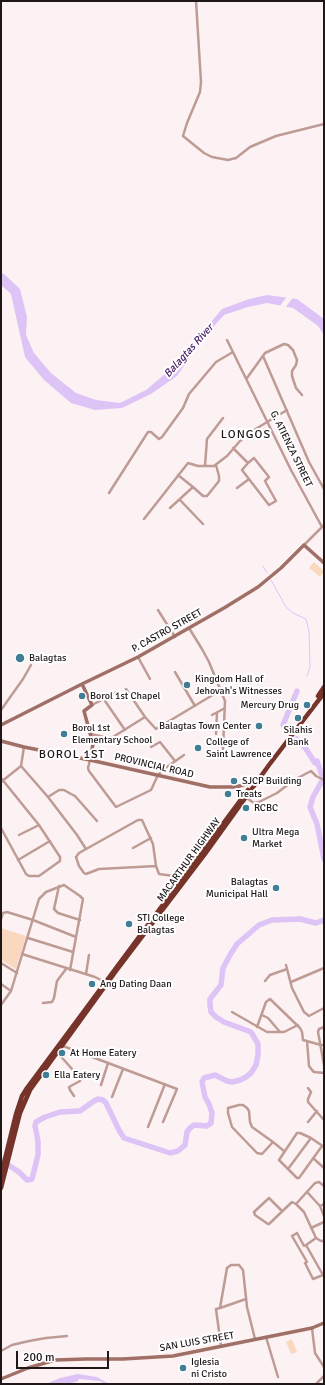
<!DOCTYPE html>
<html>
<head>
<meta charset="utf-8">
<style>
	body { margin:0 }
	#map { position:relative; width:325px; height:1385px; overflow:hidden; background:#fcf2f4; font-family:Signika,sans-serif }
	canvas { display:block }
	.frame { position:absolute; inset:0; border:2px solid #1f1618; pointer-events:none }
	.scale { position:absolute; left:16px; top:1351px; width:93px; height:18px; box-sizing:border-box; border:2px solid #1f1618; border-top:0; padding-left:5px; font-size:12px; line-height:14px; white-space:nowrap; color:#1f1618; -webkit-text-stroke:3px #fff; paint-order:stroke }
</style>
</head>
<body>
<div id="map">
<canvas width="325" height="1385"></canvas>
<div class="frame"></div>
<div class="scale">200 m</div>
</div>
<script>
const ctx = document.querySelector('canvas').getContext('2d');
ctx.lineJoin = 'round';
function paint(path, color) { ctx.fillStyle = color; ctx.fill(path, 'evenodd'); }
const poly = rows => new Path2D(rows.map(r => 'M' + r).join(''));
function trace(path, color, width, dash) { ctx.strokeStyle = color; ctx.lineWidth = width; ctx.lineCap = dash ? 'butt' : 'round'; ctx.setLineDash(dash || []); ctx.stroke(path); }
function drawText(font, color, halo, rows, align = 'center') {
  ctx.font = font + ' Signika,sans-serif'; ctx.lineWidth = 4; ctx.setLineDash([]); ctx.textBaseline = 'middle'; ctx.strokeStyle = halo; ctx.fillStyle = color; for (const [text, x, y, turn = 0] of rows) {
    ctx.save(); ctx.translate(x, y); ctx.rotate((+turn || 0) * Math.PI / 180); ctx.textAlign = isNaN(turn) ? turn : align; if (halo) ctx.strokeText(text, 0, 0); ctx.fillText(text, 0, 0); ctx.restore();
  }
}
const green = poly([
	[314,562,324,571,320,577,309,568],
	[1,928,26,936,16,969,1,960],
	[292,1339,297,1352,291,1354,286,1342]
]);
const water = poly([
	[1,273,4,274,20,289,27,317,26,335,34,353,51,373,76,393,96,400,120,403,146,390,171,369,222,309,249,299,267,295,297,299,324,319,324,335,318,326,293,308,267,303,248,307,224,315,202,339,177,376,151,394,122,408,95,410,71,403,44,380,25,357,11,294,1,285],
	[78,1374,97,1377,109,1384,105,1384,100,1381,79,1379,62,1381,57,1384,46,1384,60,1378]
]);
const pier = poly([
	[288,295,294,296,285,308,279,307]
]);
const stream = poly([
	[263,566,267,573],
	[271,580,286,607,293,613,306,619,309,631,310,667,307,676]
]);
const river = poly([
	[289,731,283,725,297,691],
	[297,739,306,749,315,763,317,761,323,779,313,797,310,807,317,824,324,859],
	[1,1160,19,1172,27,1180,32,1179,38,1155,38,1141,35,1126,36,1122,45,1117,60,1112,80,1111,94,1101,98,1099,103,1100,106,1103,119,1130,124,1138,170,1153,178,1151,185,1145,187,1132,190,1128,194,1125,207,1126,211,1123,212,1113,209,1104,205,1097,202,1082,204,1078,215,1075,227,1081,232,1082,240,1080,246,1077,251,1073,256,1065,258,1055,258,1044,251,1032,224,1022,216,1017,211,1012,210,1005,210,999,221,985,223,968,230,955,237,944,259,925,272,920,300,919,316,923,324,920],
	[53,1384,76,1379]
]);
const street = poly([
	[196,1,201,82,200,92,187,123,183,136,204,153,212,157,228,160,236,158,250,147,276,136,324,124],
	[227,340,291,470,322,527],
	[263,356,309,462,324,489],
	[247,378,265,353,284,344,288,345,293,350,297,360,296,365,292,371,292,376,296,388,302,395],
	[233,448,248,463],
	[254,458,269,477,265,481,276,501,269,505,242,470,248,463,254,458],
	[205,466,207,439,223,418],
	[193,487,203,496,207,496,219,481,219,476,216,465],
	[237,488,249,479],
	[109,493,148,432,151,432,159,439,162,437,183,408,189,394,216,362,233,352],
	[180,500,203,524],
	[170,508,193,487,178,475],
	[144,519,188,463,198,466,214,466,227,456,240,441,249,433,287,410],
	[304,545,324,525],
	[158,610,175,637],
	[189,628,202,649,209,662,225,701,223,749],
	[138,657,150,679],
	[175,672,195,706],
	[126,689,145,717,156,729,221,690],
	[103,698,125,730],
	[92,705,117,692],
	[1,710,23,679,31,665],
	[212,715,225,708],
	[91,734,108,738,113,737,145,717],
	[216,734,217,713],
	[151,747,160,742,175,761],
	[90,760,88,768,89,771,116,807,151,790,158,775,164,769,184,755],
	[21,766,48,797,77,835,86,849],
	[1,778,39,825,60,857,60,861,39,876,29,876,26,874,1,828],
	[1,782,21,766,24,747],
	[48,797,59,790,64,790,71,794,75,796,97,821],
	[245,797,254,803,259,802,277,793,294,780,311,771,316,776,324,780],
	[19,835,39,825],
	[133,848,151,838],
	[18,860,50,841],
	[156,866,99,869,86,874,84,873,79,866,76,857,79,853,138,820,142,820,153,844,156,866,159,874,174,876,182,879],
	[59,886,54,909,58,913,80,920],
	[1,919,3,913,7,912,33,920,76,937],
	[28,938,73,952],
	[22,954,95,977,105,982],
	[1,963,17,973],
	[286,965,292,988,304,1012,309,1016,324,1008],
	[86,974,89,955],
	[265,981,270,975,287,969],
	[291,982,324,968],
	[1,984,11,991],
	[43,1003,52,1002,54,998,57,981,66,969],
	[1,1005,11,991,39,899,46,892,64,885,80,896,83,899,70,970],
	[232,1012,267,1032,284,1032,298,1025],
	[262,1015,268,1018,280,1032],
	[257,1027,266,1002,270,999,300,1028,302,1032,303,1040,321,1045,324,1045],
	[324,1027,319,1029,318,1032,324,1065],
	[307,1041,309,1066,312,1070,314,1072,324,1073],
	[63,1046,177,1089,163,1122],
	[57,1052,80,1078,80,1081,69,1087,70,1090,74,1096],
	[101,1085,108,1063],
	[308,1088,311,1092,308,1099,308,1102,324,1120],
	[112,1097,123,1069],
	[308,1122,317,1111],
	[148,1127,165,1084],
	[273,1142,262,1154,257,1153,232,1127,228,1113,228,1108,239,1105,243,1105,247,1108,249,1111,250,1122,252,1127,273,1142,284,1151],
	[322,1146,299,1178,297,1178,279,1160,297,1133,300,1133,311,1138,324,1147],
	[313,1158,324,1168],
	[288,1169,311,1138],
	[307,1192,320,1206,324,1216],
	[296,1204,315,1183,319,1182,324,1186],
	[320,1206,324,1204],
	[282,1211,269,1198,254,1212,255,1215,268,1224,269,1224,292,1202,296,1204,304,1212,316,1238,321,1241,324,1241],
	[311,1228,324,1222],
	[297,1233,304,1246,306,1245,323,1275,313,1279,305,1263,307,1262,292,1236,297,1233],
	[306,1245,316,1238],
	[220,1308,246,1299],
	[312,1328,315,1353,324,1367],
	[266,1337,278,1377],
	[221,1346,216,1309,220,1308,227,1268,231,1265,239,1265,243,1270,247,1307,255,1339],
	[1,1351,12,1345,29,1341,46,1338,67,1336],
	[316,1384,324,1376]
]);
const secondary = poly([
	[82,684,92,705,84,711,93,744,90,760],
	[1,725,82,684,138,657,224,608,258,587,281,568,304,545,324,563],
	[1,741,24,747,90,760,210,787,236,787,253,782,256,783],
	[1,1379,28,1368,55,1360,86,1359,123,1359,173,1356,312,1328,324,1323]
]);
const highway = poly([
	[318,696,324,687],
	[1,1175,16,1114,22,1096,27,1088,248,790],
	[1,1188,20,1113,30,1090,116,971,205,854,269,765,324,693]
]);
const markers = [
	[20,658,5,"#417d95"],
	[187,685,4,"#417d95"],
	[82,696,4,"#417d95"],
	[307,705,4,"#417d95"],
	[298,718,4,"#417d95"],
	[259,726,4,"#417d95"],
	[64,734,4,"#417d95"],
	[198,748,4,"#417d95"],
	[234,781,4,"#417d95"],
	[228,794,4,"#417d95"],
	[246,808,4,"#417d95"],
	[244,838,4,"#417d95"],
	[276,888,4,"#417d95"],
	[129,924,4,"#417d95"],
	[92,984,4,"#417d95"],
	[62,1053,4,"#417d95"],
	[46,1075,4,"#417d95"],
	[183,1368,4,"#417d95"]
];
const streetNames = [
	["G. ATIENZA STREET",291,449,64],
	["P. CASTRO STREET",167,631,-29],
	["PROVINCIAL ROAD",154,766,13],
	["MACARTHUR HIGHWAY",189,860,-54],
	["SAN LUIS STREET",197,1342,-10]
];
const poiNames = [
	["Balagtas",29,658],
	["Kingdom Hall of",195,679],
	["Jehovah's Witnesses",195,691],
	["Borol 1st Chapel",90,696],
	["Mercury Drug",299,705,"right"],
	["Balagtas Town Center",251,726,"right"],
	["Borol 1st",72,728],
	["Elementary School",72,740],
	["Silahis",298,730,"center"],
	["Bank",298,742,"center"],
	["College of",206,742],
	["Saint Lawrence",206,754],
	["SJCP Building",242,781],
	["Treats",236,794],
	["RCBC",254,808],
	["Ultra Mega",252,832],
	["Market",252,844],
	["Balagtas",268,882,"right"],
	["Municipal Hall",268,894,"right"],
	["STI College",137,918],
	["Balagtas",137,930],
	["Ang Dating Daan",100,984],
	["At Home Eatery",70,1053],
	["Ella Eatery",54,1075],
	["Iglesia",191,1362],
	["ni Cristo",191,1374]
];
const waterNames = [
	["Balagtas River",189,351,-48]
];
const quarterNames = [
	["LONGOS",246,435],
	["BOROL 1ST",72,755]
];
paint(green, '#fad8c0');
paint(water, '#dec3f7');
paint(pier, '#fcf2f4');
trace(stream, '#dec3f7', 1);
trace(river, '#dec3f7', 5.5);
trace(street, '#be9b94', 2.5);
trace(secondary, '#a06f65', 3.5);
trace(highway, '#763329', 4.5);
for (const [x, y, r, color] of markers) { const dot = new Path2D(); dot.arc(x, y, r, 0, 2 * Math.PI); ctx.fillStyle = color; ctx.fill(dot); trace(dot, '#fff', 1.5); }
drawText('10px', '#1f1618', '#fff', streetNames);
drawText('10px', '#1f1618', '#fff', poiNames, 'left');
drawText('italic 11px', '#451862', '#fff', waterNames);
ctx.letterSpacing = '1px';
drawText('12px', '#1f1618', '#fff', quarterNames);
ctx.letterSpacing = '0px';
</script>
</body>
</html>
